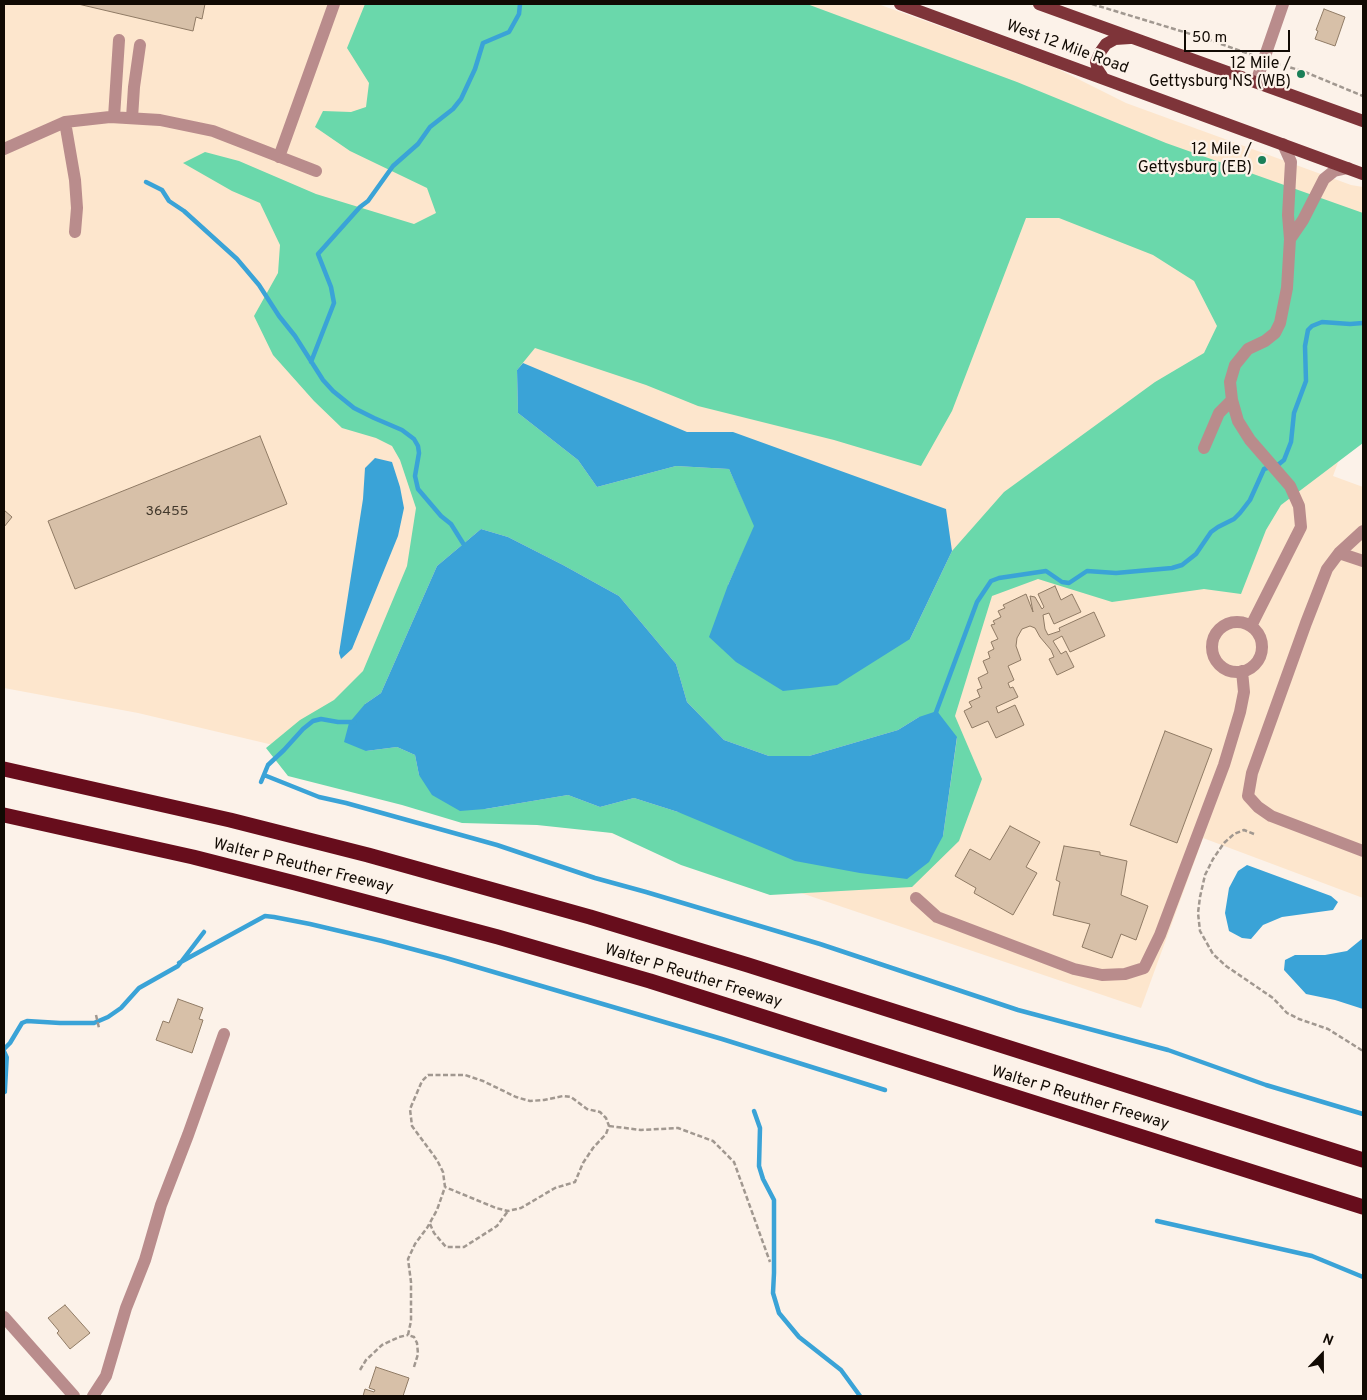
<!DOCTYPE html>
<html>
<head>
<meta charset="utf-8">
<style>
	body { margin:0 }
	#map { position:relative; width:1367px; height:1400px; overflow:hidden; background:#fcf2e9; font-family:Overpass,sans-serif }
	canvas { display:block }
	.frame { position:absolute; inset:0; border:5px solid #110a03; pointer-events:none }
	.north { position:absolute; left:1297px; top:1330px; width:50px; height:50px; -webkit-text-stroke:4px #fcf2e9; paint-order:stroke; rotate:22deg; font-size:14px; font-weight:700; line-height:20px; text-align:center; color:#110a03 }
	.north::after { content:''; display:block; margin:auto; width:18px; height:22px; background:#110a03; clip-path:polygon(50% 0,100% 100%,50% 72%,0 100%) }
	.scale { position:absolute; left:1184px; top:30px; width:106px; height:22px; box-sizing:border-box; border:2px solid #110a03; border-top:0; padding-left:6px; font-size:15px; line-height:18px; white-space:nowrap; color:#110a03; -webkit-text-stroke:4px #fcf2e9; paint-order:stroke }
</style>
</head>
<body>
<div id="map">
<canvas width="1367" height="1400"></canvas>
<div class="frame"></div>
<div class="north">N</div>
<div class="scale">50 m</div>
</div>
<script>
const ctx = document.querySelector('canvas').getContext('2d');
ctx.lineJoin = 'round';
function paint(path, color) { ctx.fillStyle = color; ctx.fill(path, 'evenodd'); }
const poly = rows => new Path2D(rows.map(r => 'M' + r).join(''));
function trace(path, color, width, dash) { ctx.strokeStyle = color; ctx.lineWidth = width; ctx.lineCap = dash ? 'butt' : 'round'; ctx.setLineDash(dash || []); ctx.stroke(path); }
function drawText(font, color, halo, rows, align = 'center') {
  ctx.font = font + ' Overpass,sans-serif'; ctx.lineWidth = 4.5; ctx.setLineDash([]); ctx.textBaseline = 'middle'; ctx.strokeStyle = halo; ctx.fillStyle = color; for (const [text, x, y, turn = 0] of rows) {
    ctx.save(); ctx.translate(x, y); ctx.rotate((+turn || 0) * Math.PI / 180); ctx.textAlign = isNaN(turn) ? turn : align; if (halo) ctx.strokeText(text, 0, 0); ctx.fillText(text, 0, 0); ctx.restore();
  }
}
const built = poly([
	[4,4,878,4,1056,68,1126,103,1351,185,1363,187,1363,394,1333,476,1363,487,1363,898,1203,838,1141,1008,674,850,328,758,138,713,4,688]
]);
const forest = poly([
	[365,4,807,4,1017,82,1166,143,1363,213,1363,443,1281,505,1266,530,1241,594,1204,589,1112,602,1038,579,992,596,955,716,982,779,959,841,912,887,770,895,681,865,612,833,537,825,462,823,402,805,288,776,266,748,300,720,334,700,363,671,407,566,416,508,400,460,392,446,376,438,342,428,314,401,273,355,254,316,278,273,280,245,260,203,232,191,183,163,205,152,239,161,316,194,414,224,436,213,427,188,350,151,315,127,323,111,351,112,366,107,369,83,347,48],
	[1026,218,1059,218,1153,255,1194,281,1217,326,1204,353,1155,382,1004,492,952,551,910,639,728,585,755,526,729,469,676,466,597,487,578,460,518,413,517,370,535,348,646,385,698,406,834,440,921,466,952,411],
	[481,529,508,537,563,565,619,596,676,664,687,702,724,740,769,756,809,756,898,730,919,717,957,738,943,836,678,812,634,798,600,807,568,795,485,809,419,775,415,755,397,747,366,751,365,704,381,693,437,566]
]);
const water = poly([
	[523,363,687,432,733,432,946,509,952,551,910,639,837,685,783,691,736,662,709,637,728,585,754,526,729,469,676,466,597,487,578,460,518,413,517,370],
	[375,458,392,462,400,487,404,508,398,536,352,649,341,659,339,653,363,499,365,468],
	[481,529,508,537,563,565,619,596,676,664,687,702,724,740,769,756,809,756,898,730,919,717,937,711,957,737,943,836,929,862,907,879,860,873,795,861,678,812,634,798,600,807,568,795,485,809,460,811,432,795,419,775,415,755,397,747,366,751,344,742,349,723,365,704,381,693,437,566],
	[1247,865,1331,896,1338,902,1333,910,1282,917,1263,925,1251,939,1242,938,1229,931,1225,913,1229,888,1238,871],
	[1363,938,1363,1009,1335,1000,1306,994,1284,970,1285,960,1295,955,1325,955,1347,951],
	[4,1046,9,1057,7,1093,4,1095]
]);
const stream = poly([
	[146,182,162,190,169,201,184,211,237,259,259,285,279,316,295,336,323,380,333,391,354,408,374,418,402,430,414,439,418,446,419,453,415,476,418,489,441,516,451,524,466,548],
	[311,362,334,303,331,287,318,254,360,207,368,201,393,166,418,144,430,127,453,109,461,99,475,69,483,43,509,32,519,14,520,4],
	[935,715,977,602,991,581,999,578,1046,571,1062,582,1069,583,1087,571,1116,573,1172,568,1182,565,1196,554,1211,532,1218,527,1234,519,1240,513,1250,500,1264,469,1279,464,1284,460,1291,442,1294,413,1306,381,1305,346,1308,330,1312,326,1322,322,1350,324,1363,323],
	[264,775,319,797,346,803,497,845,595,878,646,892,820,944,1018,1010,1168,1050,1266,1085,1363,1114],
	[261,782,268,765,284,750,303,729,313,721,321,719,338,722,354,722],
	[179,963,265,916,274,917,310,924,382,941,446,958,722,1039,885,1090],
	[4,1049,10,1043,22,1023,27,1021,60,1023,94,1023,108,1017,121,1008,139,988,178,966,204,932],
	[754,1111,760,1128,759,1166,763,1179,774,1200,774,1273,773,1293,779,1313,799,1337,841,1370,860,1396],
	[1157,1221,1312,1256,1363,1277]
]);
const building = poly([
	[78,4,205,4,202,19,196,17,193,31,78,4],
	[1324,9,1345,17,1335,46,1315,39,1318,31,1316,30,1324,9],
	[260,436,287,504,75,589,48,521,260,436],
	[4,510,12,517,4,527,4,510],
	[1055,586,1061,600,1072,594,1081,612,1054,624,1049,613,1043,615,1045,629,1048,635,1060,631,1059,628,1094,612,1105,636,1070,652,1062,636,1053,641,1061,654,1066,651,1074,667,1057,675,1049,659,1054,657,1051,650,1040,637,1035,628,1030,626,1022,629,1017,638,1016,646,1021,660,1008,666,1014,680,1008,683,1010,688,1013,687,1018,697,996,707,998,713,1015,705,1024,725,996,738,988,721,972,728,964,711,972,707,969,702,980,697,977,690,982,688,978,678,988,673,983,661,990,658,988,652,994,649,991,642,998,639,991,625,995,624,993,621,1001,617,998,611,1005,608,1003,605,1026,594,1033,612,1030,596,1035,597,1042,609,1044,607,1038,594,1055,586],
	[1165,731,1212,749,1177,843,1130,825,1165,731],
	[1010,826,1040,842,1026,867,1037,873,1013,915,974,893,976,888,955,876,970,849,990,860,1010,826],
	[1064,846,1100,852,1100,855,1127,861,1121,895,1148,906,1136,940,1121,934,1112,958,1082,947,1090,924,1053,915,1060,882,1056,880,1064,846],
	[178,999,203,1008,199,1019,203,1020,192,1053,156,1040,163,1021,169,1023,178,999],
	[65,1305,90,1333,70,1349,57,1333,59,1331,48,1318,65,1305],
	[376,1367,409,1378,403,1396,363,1396,365,1389,374,1392,375,1390,369,1388,376,1367]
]);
const path = poly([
	[1092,4,1207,39,1252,55],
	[1276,63,1305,72,1363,96],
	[1254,834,1244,830,1234,834,1224,843,1213,859,1205,875,1200,897,1198,913,1200,931,1213,954,1226,966,1273,998,1287,1013,1299,1019,1328,1029,1363,1051],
	[96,1015,99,1028],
	[609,1126,641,1130,678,1128,713,1141,734,1162,770,1262],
	[430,1224,434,1233,446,1247,464,1247,497,1226,508,1211],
	[414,1367,418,1354,417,1343,414,1337,408,1335,411,1321,411,1282,408,1259,415,1244,427,1228,437,1210,445,1187,443,1172,437,1160,412,1126,410,1109,422,1081,428,1075,465,1075,483,1081,516,1097,530,1101,544,1100,563,1096,571,1097,587,1109,600,1112,606,1118,609,1126,606,1134,593,1148,583,1163,575,1182,555,1188,521,1208,508,1211,496,1208,445,1187],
	[360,1370,366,1360,382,1345,399,1337,408,1335]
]);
const minor = poly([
	[1256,82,1283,4],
	[114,117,119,40],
	[132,118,134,87,140,45],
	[65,122,75,180,77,208,75,232],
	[1283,144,1291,162,1288,215,1290,239,1303,220,1324,179,1334,171,1348,168],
	[4,149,65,122,110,117,160,120,213,131,316,171],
	[279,157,334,4],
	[1204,448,1219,413,1232,400],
	[1363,531,1339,553,1327,569,1306,623,1252,773,1248,796,1258,807,1271,816,1363,851],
	[1339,553,1363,561],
	'1212 647a25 25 0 1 1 50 0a25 25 0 1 1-50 0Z',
	[1251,626,1301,527,1299,506,1290,486,1250,440,1238,421,1232,400,1230,382,1235,365,1248,349,1265,341,1275,333,1280,323,1287,288,1290,239],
	[916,898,937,917,1074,969,1102,975,1125,974,1144,968,1160,935,1224,765,1240,712,1244,692,1242,671],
	[4,1317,74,1396],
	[93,1396,106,1376,126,1308,145,1260,161,1205,188,1135,224,1034]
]);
const major = poly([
	[900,4,1363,174],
	[1039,4,1363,121],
	[1104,79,1098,70,1096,62,1101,51,1106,44,1115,39,1130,38]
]);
const highway = poly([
	[4,769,230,820,368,855,590,917,748,965,1363,1160],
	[4,815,193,857,295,883,498,937,650,981,1363,1207]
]);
const markers = [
	[1301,74,5,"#1a7f58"],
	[1262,160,5,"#1a7f58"]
];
const numberNames = [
	["36455",167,512]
];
const streetNames = [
	["West 12 Mile Road",1067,48,20],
	["Walter P Reuther Freeway",303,867,14],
	["Walter P Reuther Freeway",693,977,17],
	["Walter P Reuther Freeway",1080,1099,17]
];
const poiNames = [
	["12 Mile /",1291,65],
	["Gettysburg NS (WB)",1291,83],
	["12 Mile /",1252,151],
	["Gettysburg (EB)",1252,169]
];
paint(built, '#fde6cd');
paint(forest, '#6ad8ab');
paint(water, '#3aa3d7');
trace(stream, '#3aa3d7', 4.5);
paint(building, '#d7c0a8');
trace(building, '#907b65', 1);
trace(path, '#a19890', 2.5, [5, 2.5]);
trace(minor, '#b98c8c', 12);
trace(major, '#7e3439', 12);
trace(highway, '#670d1c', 15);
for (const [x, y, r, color] of markers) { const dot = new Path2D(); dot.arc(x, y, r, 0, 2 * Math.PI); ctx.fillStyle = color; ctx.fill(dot); trace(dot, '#fcf2e9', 2); }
drawText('14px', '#42382c', null, numberNames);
drawText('16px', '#110a03', '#fcf2e9', streetNames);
drawText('16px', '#110a03', '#fcf2e9', poiNames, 'right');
</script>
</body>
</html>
